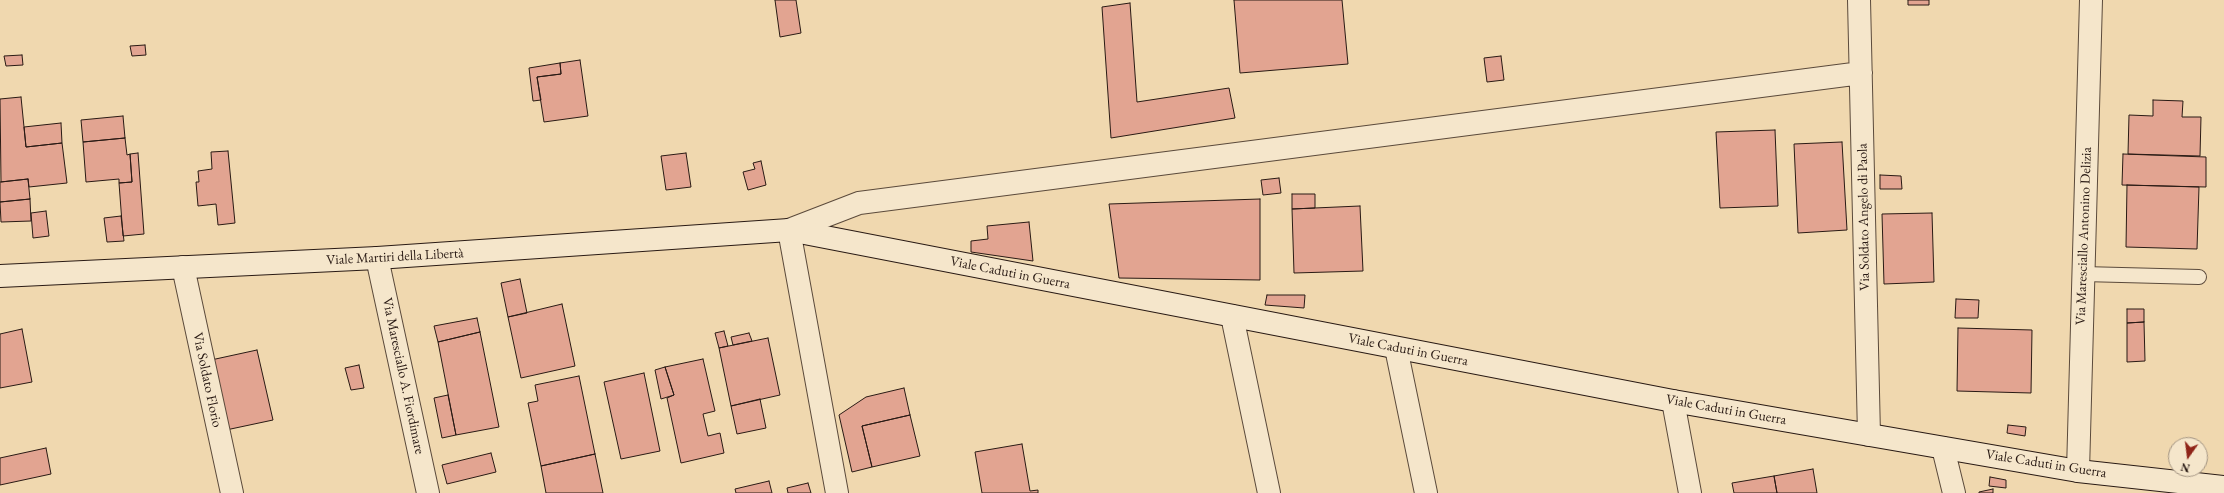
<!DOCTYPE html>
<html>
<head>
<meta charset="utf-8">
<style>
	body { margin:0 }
	#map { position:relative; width:2224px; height:493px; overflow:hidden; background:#f0d8af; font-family:"EB Garamond",serif }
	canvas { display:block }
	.north { position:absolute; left:2168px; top:437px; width:40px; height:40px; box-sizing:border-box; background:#f5e6cb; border:1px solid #a39482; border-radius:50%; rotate:194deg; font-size:11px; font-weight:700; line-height:16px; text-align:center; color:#291a14 }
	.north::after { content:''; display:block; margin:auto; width:14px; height:18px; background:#8f2418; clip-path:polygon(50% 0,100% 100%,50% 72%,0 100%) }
</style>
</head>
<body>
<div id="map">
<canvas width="2224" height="493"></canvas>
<div class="north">N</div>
</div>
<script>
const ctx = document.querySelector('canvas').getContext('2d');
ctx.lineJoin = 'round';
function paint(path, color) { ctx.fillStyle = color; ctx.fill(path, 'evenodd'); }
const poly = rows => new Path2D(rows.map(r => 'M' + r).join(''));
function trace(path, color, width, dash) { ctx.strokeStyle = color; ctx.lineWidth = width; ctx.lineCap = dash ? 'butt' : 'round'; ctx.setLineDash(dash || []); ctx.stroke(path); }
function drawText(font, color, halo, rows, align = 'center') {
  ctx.font = font + ' "EB Garamond",serif'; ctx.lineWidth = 3; ctx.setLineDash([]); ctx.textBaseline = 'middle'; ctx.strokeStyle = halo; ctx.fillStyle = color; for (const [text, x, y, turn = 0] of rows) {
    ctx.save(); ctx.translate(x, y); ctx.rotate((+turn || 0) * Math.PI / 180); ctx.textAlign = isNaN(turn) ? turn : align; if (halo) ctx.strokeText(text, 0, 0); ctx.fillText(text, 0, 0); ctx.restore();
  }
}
const building = poly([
	[775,0,796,0,801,33,780,37,775,0],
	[1234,0,1342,0,1348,64,1240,73,1234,0],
	[1908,0,1929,0,1929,5,1908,5,1908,0],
	[1130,3,1137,102,1229,88,1235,118,1111,138,1102,7,1130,3],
	[145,45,146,55,132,56,130,46,145,45],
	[22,55,23,65,6,66,4,56,22,55],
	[1501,56,1504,80,1487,82,1484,58,1501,56],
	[580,60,588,116,544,122,537,77,561,74,560,63,580,60],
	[560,63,561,74,537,77,541,100,533,101,529,68,560,63],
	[21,97,26,147,62,143,67,183,29,187,28,179,1,182,0,99,21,97],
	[2153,100,2183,101,2182,117,2201,117,2200,156,2128,154,2129,115,2153,116,2153,100],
	[123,116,125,138,83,142,81,120,123,116],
	[61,123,62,143,26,147,24,127,61,123],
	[1775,130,1778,206,1720,208,1716,132,1775,130],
	[125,138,127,155,130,154,132,182,119,183,119,179,86,182,83,142,125,138],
	[1842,142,1847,230,1798,233,1794,144,1842,142],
	[228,151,235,223,218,225,216,204,198,206,196,182,199,182,198,171,212,169,211,152,228,151],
	[138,153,144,234,123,236,119,183,132,182,130,154,138,153],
	[686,153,691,187,666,190,661,156,686,153],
	[2123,154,2206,157,2206,187,2122,185,2123,154],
	[761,161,766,185,748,190,743,172,755,169,753,163,761,161],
	[1880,175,1901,176,1902,189,1880,189,1880,175],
	[1279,178,1281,193,1263,195,1261,180,1279,178],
	[28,179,30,199,0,202,0,182,28,179],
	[2127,185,2199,187,2197,249,2126,247,2127,185],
	[1292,194,1315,194,1315,208,1292,209,1292,194],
	[30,199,31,221,1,222,0,202,30,199],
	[1260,199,1260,280,1119,278,1109,204,1260,199],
	[1360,206,1363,271,1294,273,1292,209,1360,206],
	[46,211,49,236,33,238,31,213,46,211],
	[1932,213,1934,282,1884,284,1882,214,1932,213],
	[121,216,124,241,107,242,104,218,121,216],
	[1029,222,1033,261,971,252,971,241,988,239,987,226,1029,222],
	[520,279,527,313,508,317,501,283,520,279],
	[1267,295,1305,295,1304,308,1265,305,1267,295],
	[1956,299,1979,300,1978,318,1955,318,1956,299],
	[562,304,575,366,521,378,508,317,562,304],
	[2127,309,2144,309,2144,322,2127,323,2127,309],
	[477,318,480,332,438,342,434,326,477,318],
	[2144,322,2145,361,2127,362,2127,323,2144,322],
	[1958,328,2032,330,2031,393,1957,391,1958,328],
	[22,329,32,382,0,388,0,334,22,329],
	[724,331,728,346,719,348,715,333,724,331],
	[480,332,499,427,456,435,438,342,480,332],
	[749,333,752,341,733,345,731,337,749,333],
	[768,338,780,395,731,406,719,348,768,338],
	[257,350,273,420,226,430,211,360,257,350],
	[703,359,715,411,703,414,708,436,720,433,724,453,681,463,667,398,674,395,665,367,703,359],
	[359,365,364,388,351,390,345,368,359,365],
	[665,367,674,395,661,399,655,370,665,367],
	[644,373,660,451,621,459,604,382,644,373],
	[579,376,595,454,541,466,528,403,538,401,535,385,579,376],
	[904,388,910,415,862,426,872,467,852,472,839,415,866,397,904,388],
	[448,395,456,435,442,438,434,398,448,395],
	[760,399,766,428,737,434,731,406,760,399],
	[910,415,920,456,872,467,862,426,910,415],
	[2008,425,2026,427,2025,436,2007,433,2008,425],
	[1022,444,1030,491,1038,490,1038,493,982,493,975,452,1022,444],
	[46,448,51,474,0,485,0,458,46,448],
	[491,453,496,472,447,484,442,465,491,453],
	[595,454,603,493,546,493,541,466,595,454],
	[1813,469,1817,493,1777,493,1774,476,1813,469],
	[1774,476,1777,493,1734,493,1732,483,1774,476],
	[1990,477,2006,480,2006,488,1989,486,1990,477],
	[769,481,772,493,736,493,735,489,769,481],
	[808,483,811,493,788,493,787,488,808,483],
	[1993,489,1993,493,1979,493,1979,492,1993,489]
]);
const lane = poly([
	[2083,274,2199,277]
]);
const street = poly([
	[1859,0,1869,435],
	[377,258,428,493],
	[183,267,232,493],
	[1232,316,1269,493],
	[1396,348,1426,493],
	[1673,401,1690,493],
	[1943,448,1954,493],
	[2078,471,2091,0],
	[837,493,789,230,859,203,1861,73]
]);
const secondary = poly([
	[0,276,377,258,789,230,1673,401,2078,471,2224,487]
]);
const streetNames = [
	["Via Soldato Angelo di Paola",1864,217,-91],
	["Via Maresciallo Antonino Delizia",2084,236,-88],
	["Viale Martiri della Libertà",395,257,-3],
	["Viale Caduti in Guerra",1010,273,11],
	["Viale Caduti in Guerra",1408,350,11],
	["Via Maresciallo A. Fiordimare",403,376,78],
	["Via Soldato Florio",207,380,78],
	["Viale Caduti in Guerra",1726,410,10],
	["Viale Caduti in Guerra",2046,464,9]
];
paint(building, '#e2a491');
trace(building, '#291a14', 1);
trace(lane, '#5b4a3b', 16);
trace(street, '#5b4a3b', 24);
trace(secondary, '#291a14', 24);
trace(lane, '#f5e6cb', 14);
trace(street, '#f5e6cb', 22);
trace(secondary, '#f5e6cb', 22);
drawText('14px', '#291a14', '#f5e6cb', streetNames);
</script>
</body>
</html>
